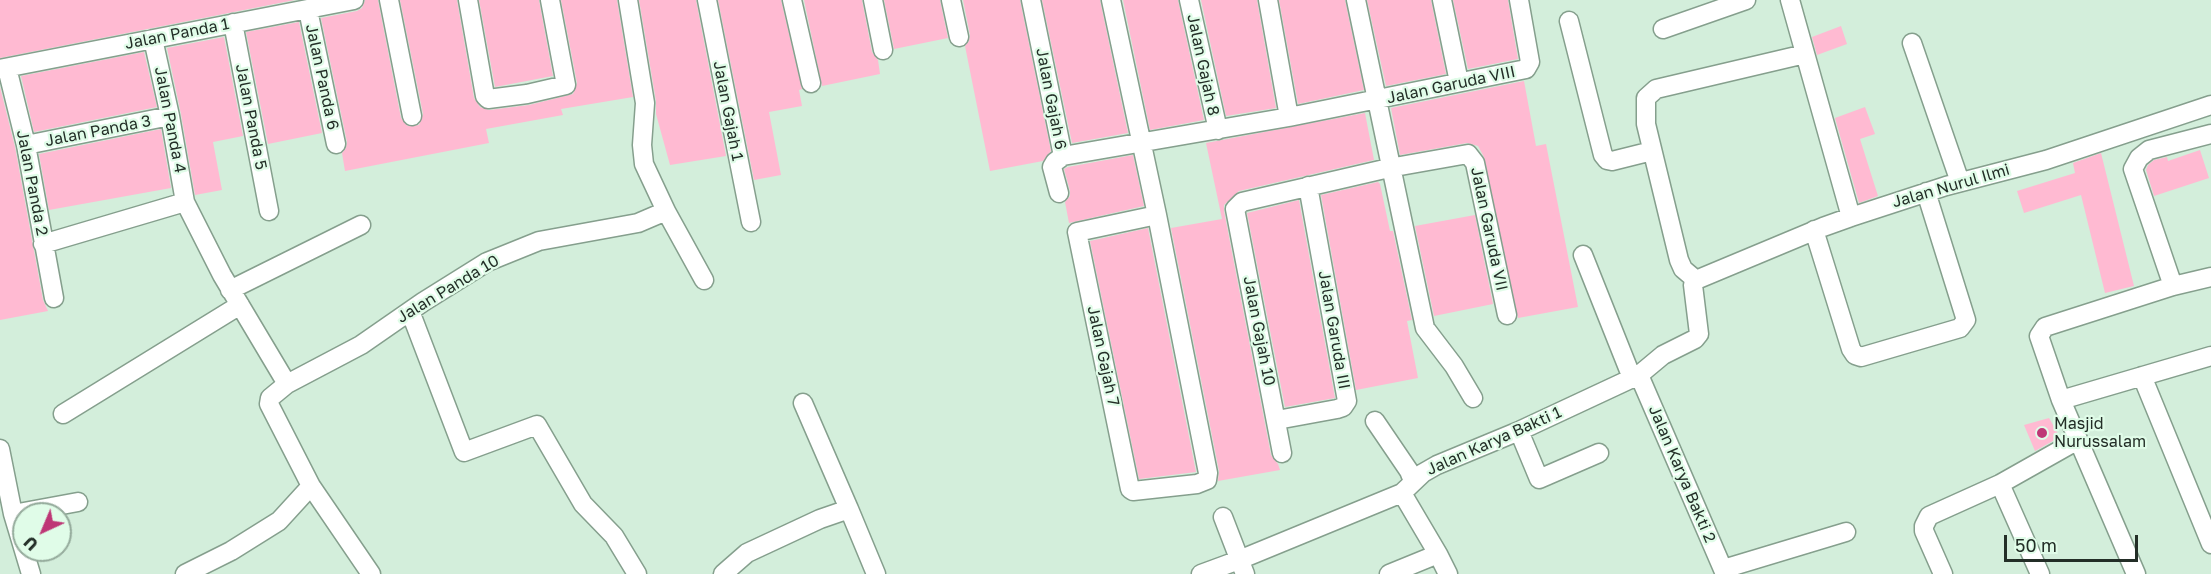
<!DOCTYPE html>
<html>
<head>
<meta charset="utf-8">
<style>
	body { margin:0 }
	#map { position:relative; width:2211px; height:574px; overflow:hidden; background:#d3eedb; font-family:"Golos Text",sans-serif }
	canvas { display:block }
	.north { position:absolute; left:12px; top:502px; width:60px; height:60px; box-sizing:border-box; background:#e0fce8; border:2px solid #94aa9b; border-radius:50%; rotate:224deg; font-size:16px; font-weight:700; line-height:24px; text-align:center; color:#232e27 }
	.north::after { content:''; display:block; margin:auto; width:21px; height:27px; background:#be3776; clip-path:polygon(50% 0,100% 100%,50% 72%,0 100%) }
	.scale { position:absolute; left:2004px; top:535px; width:134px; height:27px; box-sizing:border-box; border:3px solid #232e27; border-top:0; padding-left:8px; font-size:18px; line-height:21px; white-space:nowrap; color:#232e27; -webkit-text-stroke:4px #e0fce8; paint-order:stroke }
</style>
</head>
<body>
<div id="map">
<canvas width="2211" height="574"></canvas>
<div class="north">U</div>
<div class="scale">50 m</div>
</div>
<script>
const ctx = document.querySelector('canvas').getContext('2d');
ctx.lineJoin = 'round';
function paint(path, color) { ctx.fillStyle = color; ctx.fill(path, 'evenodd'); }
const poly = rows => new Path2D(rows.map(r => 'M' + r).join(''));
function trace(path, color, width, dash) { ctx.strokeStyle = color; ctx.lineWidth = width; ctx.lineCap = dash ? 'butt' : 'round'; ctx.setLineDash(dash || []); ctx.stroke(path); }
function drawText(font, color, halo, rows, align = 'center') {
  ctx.font = font + ' "Golos Text",sans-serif'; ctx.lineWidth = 4.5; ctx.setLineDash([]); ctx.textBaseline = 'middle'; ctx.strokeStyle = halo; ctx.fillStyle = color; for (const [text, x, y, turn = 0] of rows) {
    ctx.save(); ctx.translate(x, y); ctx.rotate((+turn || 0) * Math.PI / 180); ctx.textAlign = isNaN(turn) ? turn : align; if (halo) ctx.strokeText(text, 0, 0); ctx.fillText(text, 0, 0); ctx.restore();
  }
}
const building = poly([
	[0,0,295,0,0,58],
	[365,0,378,0,401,118,408,126,419,125,423,114,400,0,457,0,474,98,480,107,489,110,529,105,573,94,577,83,561,0,617,0,633,97,561,109,563,115,486,129,489,143,345,171,342,153,346,148,347,142,321,18,357,11,362,8],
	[479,0,539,0,553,76,495,87],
	[639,0,696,0,726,156,670,165,656,114,656,101],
	[718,0,781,0,802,89,799,90,802,106,769,112,781,175,754,180],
	[804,0,862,0,872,52,878,60,880,74,822,86],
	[884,0,940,0,948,38,894,49],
	[963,0,1020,0,1051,151,1043,161,990,171,965,46,969,41,970,35],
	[1042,0,1100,0,1128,133,1072,143],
	[1123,0,1178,0,1204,120,1150,130],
	[1201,0,1257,0,1276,108,1226,116],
	[1279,0,1345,0,1364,90,1298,104],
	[1367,0,1431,0,1446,74,1386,86],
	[1453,0,1508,0,1518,59,1468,69],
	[299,22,322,133,268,144,246,32],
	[1841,26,1847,44,1817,55,1812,37],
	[224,37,243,136,213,142,222,190,195,195,181,114,167,48],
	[144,52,157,107,34,132,21,76],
	[1524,81,1536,146,1546,144,1578,307,1518,318,1484,157,1478,146,1467,143,1400,155,1391,108],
	[0,87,15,147,43,300,48,311,0,320],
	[1865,107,1875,134,1860,139,1878,196,1859,203,1835,118],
	[1365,113,1374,160,1239,191,1224,205,1224,211,1271,455,1278,464,1280,470,1218,481,1219,471,1171,228,1222,219,1206,143],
	[161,129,171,188,49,210,39,154],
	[2200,150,2209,178,2154,196,2146,170,2148,165,2154,160,2167,157,2168,161],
	[2101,153,2134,286,2105,293,2081,195,2024,213,2017,191,2075,173,2073,163],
	[1133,155,1144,206,1069,223,1065,202,1070,196,1070,191,1064,169,1068,167],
	[1378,182,1380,184,1390,231,1393,231,1412,320,1407,321,1418,378,1356,390,1321,195],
	[1299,200,1335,398,1285,407,1247,213],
	[1475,215,1493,304,1434,316,1415,226],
	[1148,228,1196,472,1139,479,1090,241],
	[2049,418,2060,437,2035,451,2024,425]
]);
const minor = poly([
	[389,0,412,116],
	[468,0,485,96,488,99,527,94,566,85,550,0],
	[707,0,751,222],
	[792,0,811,83],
	[873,0,883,50],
	[951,0,959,37],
	[1031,0,1063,156],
	[1111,0,1157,215,1208,473,1207,480,1197,484,1133,491,1130,489,1077,232,1157,215],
	[1189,0,1218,130],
	[1268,0,1289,117],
	[1356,0,1425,328,1454,366,1473,398],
	[1442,0,1459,82],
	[1790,0,1851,217],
	[308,10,336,144],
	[1569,21,1603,155,1607,160,1612,161,1652,151],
	[233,23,269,211],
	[1663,29,1746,0],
	[153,39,170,116,185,202,222,275,287,384],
	[1912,43,1960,182],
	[7,68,26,145,54,298],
	[0,69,354,0],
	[26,145,170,116],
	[1059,193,1052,167,1055,162,1063,156,1289,117,1526,69,1530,62,1519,0],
	[666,211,704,280],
	[1814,230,1851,349,1855,355,1861,357,1960,328,1966,320,1926,192],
	[43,244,185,202],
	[1583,255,1632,378],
	[1696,280,1823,227,1851,217,1946,186,2046,160,2211,105],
	[1696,280,1683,269,1679,260,1646,124,1646,98,1656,89,1805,54],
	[2173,286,2133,169,2139,158,2149,150,2211,134],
	[230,290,361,225],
	[410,311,464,452,537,425,583,504,614,536,637,574],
	[1639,375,1725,574],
	[2142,376,2211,544],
	[2061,400,2211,356],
	[803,403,849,509],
	[63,414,240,305],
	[1277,420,1337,409,1343,407,1347,401,1308,186],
	[1375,421,1409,471,1413,481],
	[1519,431,1539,479,1599,453],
	[0,449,13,514,31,574],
	[1282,453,1235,209,1242,202,1389,168,1468,154,1475,163,1507,315],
	[2000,484,2040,574],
	[1402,493,1438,554],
	[13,514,78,502],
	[1223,517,1245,574],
	[1723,569,1846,532],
	[185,574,231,551,279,521,311,486],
	[371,574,311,486,269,404,270,398,287,384,361,345,423,302,487,262,539,241,638,223,666,211,644,164,642,145,645,103,628,0],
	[723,574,747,553,820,519,849,509,876,574],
	[1201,574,1239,560,1402,493,1423,473,1437,465,1519,431,1639,375,1663,355,1695,339,1699,334,1693,285,1696,280],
	[1389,574,1438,554,1448,574],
	[1943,574,1924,531,1924,526,1929,516,2000,484,2078,440],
	[2136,574,2061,400,2039,336,2045,327,2173,286,2211,277]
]);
const markers = [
	[2042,433,6,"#be3776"]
];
const streetNames = [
	["Jalan Panda 1",177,34,-11],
	["Jalan Gajah 8",1203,65,78],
	["Jalan Panda 6",322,77,78],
	["Jalan Garuda VIII",1451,85,-12],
	["Jalan Gajah 6",1051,99,79],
	["Jalan Gajah 1",728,111,79],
	["Jalan Panda 5",251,117,79],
	["Jalan Panda 4",170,120,79],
	["Jalan Panda 3",98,131,-11],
	["Jalan Panda 2",32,183,79],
	["Jalan Nurul Ilmi",1951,186,-16],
	["Jalan Garuda VII",1489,229,78],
	["Jalan Panda 10",448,289,-31],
	["Jalan Garuda III",1334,330,80],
	["Jalan Gajah 10",1259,331,79],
	["Jalan Gajah 7",1103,356,78],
	["Jalan Karya Bakti 1",1494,441,-24],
	["Jalan Karya Bakti 2",1682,474,67]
];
const poiNames = [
	["Masjid",2054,424],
	["Nurussalam",2054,442]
];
paint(building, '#ffbad2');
trace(minor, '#859f8d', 21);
trace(minor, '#fff', 18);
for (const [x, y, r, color] of markers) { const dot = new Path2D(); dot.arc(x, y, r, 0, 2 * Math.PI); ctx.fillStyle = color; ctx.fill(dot); trace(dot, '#e0fce8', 2); }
drawText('16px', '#232e27', '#e0fce8', streetNames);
drawText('16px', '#232e27', '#e0fce8', poiNames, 'left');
</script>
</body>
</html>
